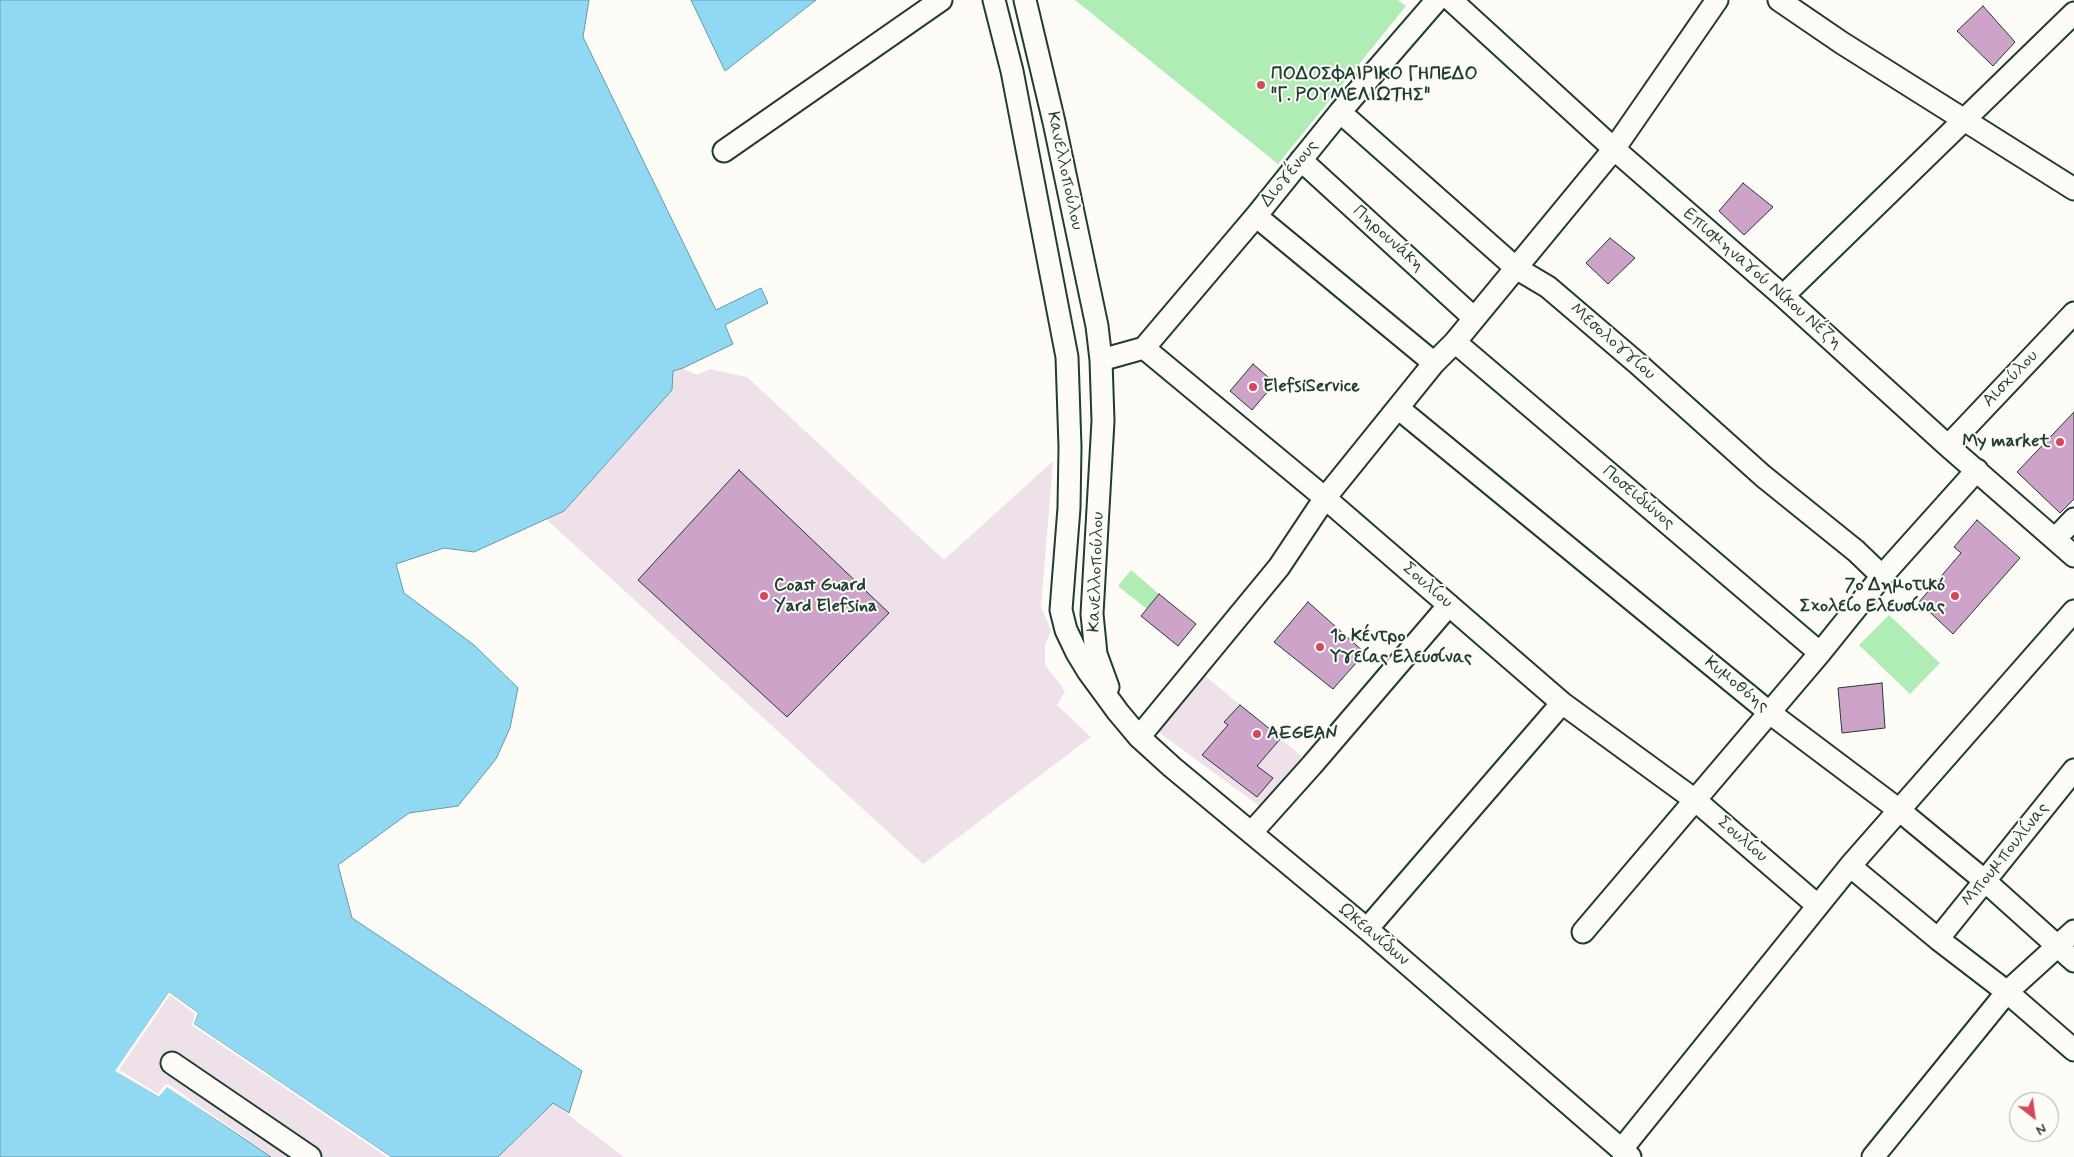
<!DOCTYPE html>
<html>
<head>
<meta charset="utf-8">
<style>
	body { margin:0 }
	#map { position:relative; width:2074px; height:1157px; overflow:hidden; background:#fdfcf7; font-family:Mynerve,sans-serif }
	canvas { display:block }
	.north { position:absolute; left:2009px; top:1092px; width:50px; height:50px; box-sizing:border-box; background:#fdfcf7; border:1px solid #a4b0a9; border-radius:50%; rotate:150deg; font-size:14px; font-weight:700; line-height:20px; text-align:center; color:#1f3d34 }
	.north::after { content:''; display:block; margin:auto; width:18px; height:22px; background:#d1495b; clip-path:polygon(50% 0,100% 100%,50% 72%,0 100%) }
</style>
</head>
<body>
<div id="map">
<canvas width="2074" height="1157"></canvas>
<div class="north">N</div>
</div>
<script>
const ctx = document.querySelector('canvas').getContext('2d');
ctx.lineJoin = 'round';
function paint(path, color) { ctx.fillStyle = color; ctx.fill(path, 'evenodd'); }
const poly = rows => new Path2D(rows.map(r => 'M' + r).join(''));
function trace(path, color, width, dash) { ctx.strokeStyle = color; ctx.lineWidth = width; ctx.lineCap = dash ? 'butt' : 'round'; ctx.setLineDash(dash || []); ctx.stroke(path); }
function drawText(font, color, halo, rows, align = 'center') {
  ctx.font = font + ' Mynerve,sans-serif'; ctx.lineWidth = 4; ctx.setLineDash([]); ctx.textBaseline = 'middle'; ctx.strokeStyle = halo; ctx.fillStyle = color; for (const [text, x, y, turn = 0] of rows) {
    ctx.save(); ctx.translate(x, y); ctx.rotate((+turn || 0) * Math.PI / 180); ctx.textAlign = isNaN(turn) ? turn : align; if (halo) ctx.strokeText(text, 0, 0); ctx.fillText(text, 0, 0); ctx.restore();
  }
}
const built = poly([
	[682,368,697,375,710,369,747,377,944,560,1053,461,1041,607,1051,630,1045,646,1045,665,1065,691,1057,705,1091,737,923,864,546,519,564,511,673,371],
	[1204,675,1312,765,1269,813,1157,731],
	[169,992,391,1157,244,1157,115,1071],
	[553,1103,624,1157,498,1157]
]);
const green = poly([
	[1075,0,1398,0,1406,6,1278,164],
	[1131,570,1159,594,1147,609,1118,586],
	[1889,615,1940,663,1910,694,1859,645]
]);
const water = poly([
	[0,0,589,0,583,37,716,310,761,288,768,303,725,325,733,344,683,368,673,371,672,390,564,511,474,552,444,548,396,564,404,593,474,645,518,688,510,728,496,759,458,806,409,813,338,865,352,918,582,1071,569,1113,553,1103,498,1157,391,1157,194,1024,198,1013,169,992,116,1071,159,1097,167,1086,271,1157,0,1157,0,0],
	[691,0,816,0,725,71,691,0]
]);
const pier = poly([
	[169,992,198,1013,194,1024,391,1157,387,1157,193,1026,192,1024,195,1014,170,995,119,1070,158,1094,165,1085,168,1084,273,1157,167,1087,159,1097,115,1071]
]);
const building = poly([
	[1983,6,2015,42,1993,66,1957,31,1983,6],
	[1743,183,1773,207,1744,235,1719,211,1743,183],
	[1610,238,1635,258,1608,284,1586,263,1610,238],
	[1253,364,1275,383,1252,410,1230,391,1253,364],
	[2074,412,2074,499,2060,513,2017,472,2074,412],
	[739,470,889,613,787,717,638,580,739,470],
	[1977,520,2020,558,1953,634,1919,602,1961,553,1954,547,1977,520],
	[1159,594,1196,624,1178,646,1141,616,1159,594],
	[1308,602,1365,653,1333,689,1274,642,1308,602],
	[1882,683,1885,728,1842,733,1838,688,1882,683],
	[1240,705,1281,738,1257,766,1273,778,1257,797,1202,755,1228,725,1224,722,1240,705]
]);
const minor = poly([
	[994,0,1012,71,1067,357,1070,447,1069,508,1061,610,1066,630,1077,653,1088,671,1118,712,1139,737,1172,767,1367,929,1630,1157],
	[1025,0,1054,122,1097,326,1101,360,1103,421,1092,614,1096,654,1108,687],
	[1451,0,1614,149,1783,296,1948,446,2074,556],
	[1779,0,1842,43,2074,189],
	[1340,112,1516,268,1548,287,1637,363,1763,476,1856,551,1882,576],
	[724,151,941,0],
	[1301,160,1474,318],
	[1256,216,1434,363],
	[1783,296,2074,13],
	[1455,342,1820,653],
	[1144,348,1256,216,1340,112,1437,0],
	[1101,360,1144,348,1325,498,1562,703,1695,800,1817,905],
	[1398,408,1770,713,1899,810,1985,881,2074,961],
	[1948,446,2074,313],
	[2055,539,2074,519],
	[1139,737,1279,567,1325,498,1434,363,1455,342,1614,149,1717,0],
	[1252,832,1312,765,1449,605],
	[1850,866,1938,939,2007,992,2074,1050],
	[1367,929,1562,703],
	[1583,932,1820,653,1882,576,1977,470],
	[1938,939,2074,770],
	[172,1063,310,1157],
	[1621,1150,1850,866,2074,611],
	[1873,1157,2007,992,2074,931]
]);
const markers = [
	[1261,85,5,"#d1495b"],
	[1253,387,5,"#d1495b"],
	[2060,442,5,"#d1495b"],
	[764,596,5,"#d1495b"],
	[1955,596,5,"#d1495b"],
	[1320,647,5,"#d1495b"],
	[1257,734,5,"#d1495b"]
];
const poiNames = [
	["ΠΟΔΟΣΦΑΙΡΙΚΟ ΓΗΠΕΔΟ",1271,75],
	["\"Γ. ΡΟΥΜΕΛΙΩΤΗΣ\"",1271,96],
	["ElefsiService",1263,387],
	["My market",2050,442,"right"],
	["Coast Guard",774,586],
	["Yard Elefsina",774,607],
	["7ο Δημοτικό",1945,586,"right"],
	["Σχολείο Ελευσίνας",1945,607,"right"],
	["1ο Κέντρο",1330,637],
	["Υγείας Ελευσίνας",1330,658],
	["AEGEAN",1267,734]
];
const streetNames = [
	["Κανελλοπούλου",1064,171,78],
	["Διογένους",1290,174,-51],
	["Πηρουνάκη",1388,239,42],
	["Επισμηναγού Νίκου Νέζη",1762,279,41],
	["Μεσολογγίου",1612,342,41],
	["Αισχύλου",2011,379,-46],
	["Ποσειδώνος",1638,498,40],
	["Κανελλοπούλου",1097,572,-88],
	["Σουλίου",1427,586,41],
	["Κυμοθόης",1736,685,39],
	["Σουλίου",1742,840,41],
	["Μπουμπουλίνας",2006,855,-51],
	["Ωκεανίδων",1373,935,40]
];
paint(built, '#efe1e9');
paint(green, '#afedb4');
paint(water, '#91d9f3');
trace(water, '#639ba7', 1);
paint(pier, '#fdfcf7');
paint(building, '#cda3c9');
trace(building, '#1f3d34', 1);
trace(minor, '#1f3d34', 25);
trace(minor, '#fdfcf7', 21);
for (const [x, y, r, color] of markers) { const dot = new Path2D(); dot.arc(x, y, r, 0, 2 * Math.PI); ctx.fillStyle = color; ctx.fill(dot); trace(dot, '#fdfcf7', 2); }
drawText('bold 18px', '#1f3d34', '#fdfcf7', poiNames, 'left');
drawText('18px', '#1f3d34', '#fdfcf7', streetNames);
</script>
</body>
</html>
